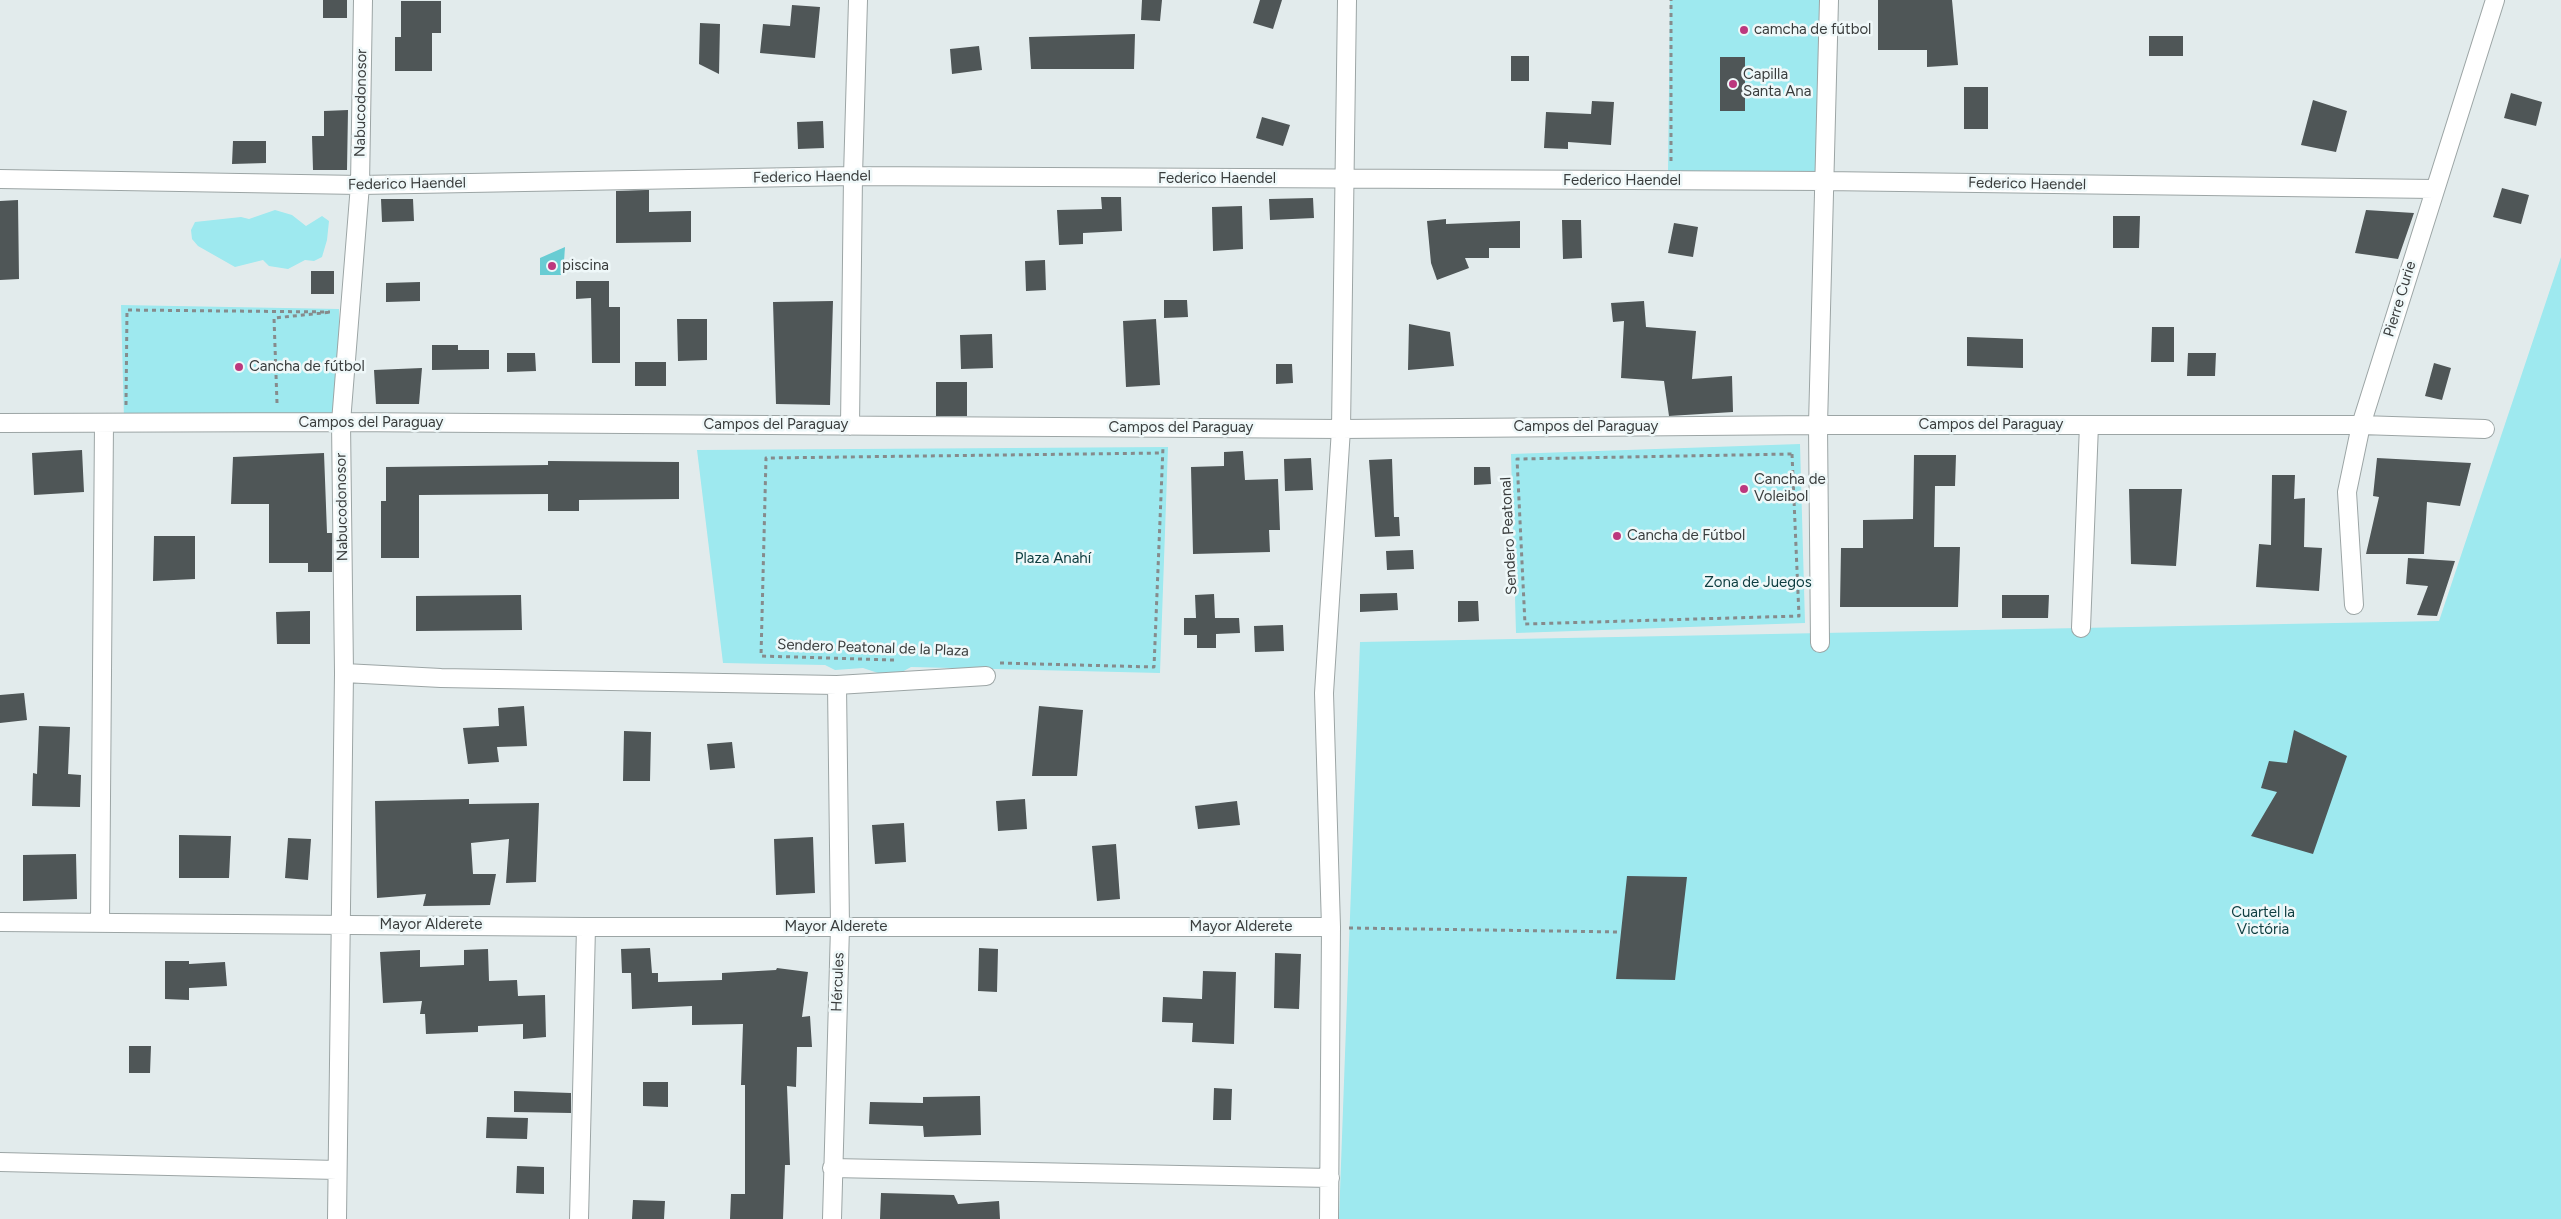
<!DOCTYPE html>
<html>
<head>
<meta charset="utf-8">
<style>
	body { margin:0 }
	canvas { display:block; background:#e2ebec }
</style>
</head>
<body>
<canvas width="2561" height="1219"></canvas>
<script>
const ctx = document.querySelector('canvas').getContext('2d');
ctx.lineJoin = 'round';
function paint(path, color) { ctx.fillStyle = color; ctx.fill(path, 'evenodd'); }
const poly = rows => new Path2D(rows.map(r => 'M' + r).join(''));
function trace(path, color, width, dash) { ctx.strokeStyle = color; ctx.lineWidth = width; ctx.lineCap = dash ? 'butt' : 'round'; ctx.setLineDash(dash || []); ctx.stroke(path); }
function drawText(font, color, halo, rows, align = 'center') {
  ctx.font = font + ' Figtree,sans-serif'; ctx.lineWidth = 5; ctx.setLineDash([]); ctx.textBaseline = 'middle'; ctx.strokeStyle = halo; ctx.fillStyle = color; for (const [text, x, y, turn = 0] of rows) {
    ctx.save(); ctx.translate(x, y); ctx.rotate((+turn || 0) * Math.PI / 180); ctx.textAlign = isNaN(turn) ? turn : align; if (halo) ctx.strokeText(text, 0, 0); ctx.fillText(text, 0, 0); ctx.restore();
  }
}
const green = poly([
	[1670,0,1821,0,1818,175,1668,172],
	[275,210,292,215,306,226,322,216,329,221,327,240,322,257,314,261,305,260,288,269,269,266,263,260,235,267,198,246,192,239,191,230,195,222,241,217,249,219],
	[2561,257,2561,1219,1339,1219,1360,642,2439,621],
	[121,305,339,309,339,416,124,419],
	[1800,444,1805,623,1516,633,1511,454],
	[1168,447,1160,673,911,667,900,673,881,674,863,668,835,670,825,665,723,663,697,450]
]);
const water = poly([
	[565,247,563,275,540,275,540,258]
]);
const building = poly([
	[323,0,347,0,347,18,323,18],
	[1142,0,1162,0,1160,21,1141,20],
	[1260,0,1282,0,1273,29,1253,23],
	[1878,0,1952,0,1958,65,1927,67,1927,50,1878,50],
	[401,1,441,1,441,33,432,33,432,71,395,71,395,37,401,37],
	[792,5,820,7,815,58,760,53,763,24,790,26],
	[700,23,720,24,719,74,699,64],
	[1135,34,1134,69,1031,69,1029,37],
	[2149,36,2183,36,2183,56,2149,56],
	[979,46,982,70,952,74,950,49],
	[1511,56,1529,56,1529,81,1511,81],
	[1720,57,1745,57,1745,111,1720,111],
	[1964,87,1988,87,1988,129,1964,129],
	[2511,93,2542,102,2536,126,2504,118],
	[2313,100,2347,111,2336,152,2301,145],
	[1592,101,1614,102,1611,145,1568,142,1568,149,1544,148,1546,112,1591,114],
	[348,110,347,170,313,170,312,136,324,136,324,111],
	[1262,117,1290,125,1283,146,1256,138],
	[823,121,824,148,798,149,797,122],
	[233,141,266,141,266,163,232,164],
	[2502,188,2529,195,2521,224,2493,217],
	[646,190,649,190,649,212,691,211,691,242,616,243,616,191],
	[1101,197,1121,197,1122,231,1083,233,1083,244,1059,245,1057,210,1102,209],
	[1313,198,1314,218,1270,220,1269,199],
	[381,199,413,199,414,221,382,222],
	[18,200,19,279,0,280,0,201],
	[1242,206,1243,249,1213,251,1212,207],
	[2366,210,2414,213,2398,259,2355,253],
	[2113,216,2140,216,2139,248,2113,248],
	[1446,219,1446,224,1520,221,1520,248,1489,248,1489,258,1465,258,1469,268,1437,280,1431,263,1427,221],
	[1562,220,1581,220,1582,258,1563,259],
	[1674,223,1698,227,1693,257,1668,253],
	[1045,260,1046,290,1026,291,1025,261],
	[311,271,334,271,334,294,311,294],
	[576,281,609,281,609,307,620,307,620,363,592,363,591,298,576,299],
	[420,282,420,301,386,302,386,283],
	[1164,300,1187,300,1188,317,1164,318],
	[833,301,830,405,776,404,773,302],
	[1644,301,1646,327,1696,331,1692,379,1732,376,1733,412,1669,416,1664,381,1621,378,1624,321,1613,322,1611,303],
	[677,319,707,319,707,360,678,361],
	[1156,319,1160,385,1126,387,1123,321],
	[1409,324,1450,332,1454,366,1408,370],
	[2152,327,2174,327,2174,362,2151,362],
	[992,334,993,368,961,369,960,335],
	[1967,337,2023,339,2023,368,1967,366],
	[432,345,458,345,458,350,489,350,489,369,432,370],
	[507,353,535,353,536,371,507,372],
	[2188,353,2216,353,2215,376,2187,376],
	[635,362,666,362,666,386,635,386],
	[2434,363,2451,368,2442,400,2425,396],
	[1276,364,1292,364,1293,383,1276,384],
	[422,368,419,404,376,404,374,370],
	[936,382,967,382,967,416,936,416],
	[82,450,84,492,34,495,32,453],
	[1243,451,1245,480,1278,479,1280,530,1269,530,1270,552,1193,554,1191,467,1224,466,1224,452],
	[324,453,327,533,332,533,332,572,308,572,308,563,269,563,269,504,231,504,233,457],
	[1914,455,1956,455,1955,486,1935,486,1934,547,1960,547,1958,607,1840,607,1841,548,1863,548,1863,520,1913,519],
	[1311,458,1313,490,1285,491,1284,459],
	[2377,458,2471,463,2460,506,2427,502,2424,554,2366,554,2379,497,2373,496],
	[1392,459,1394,517,1399,517,1400,536,1375,537,1369,460],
	[548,461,679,462,679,499,579,500,579,511,548,511,548,494,419,495,419,558,381,558,381,501,386,501,386,467,548,465],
	[1474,467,1490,467,1491,484,1474,485],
	[2272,475,2295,475,2294,499,2305,498,2304,547,2322,548,2319,591,2256,587,2259,544,2271,545],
	[2129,489,2182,489,2176,566,2131,564],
	[154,536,195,536,195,579,153,581],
	[1413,550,1414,569,1387,570,1386,551],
	[2408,558,2455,561,2437,616,2417,615,2428,586,2406,584],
	[1397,593,1398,610,1360,612,1360,594],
	[1214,594,1215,618,1239,618,1240,633,1216,634,1216,648,1197,648,1197,635,1184,635,1184,618,1196,618,1195,595],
	[521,595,522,630,416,631,416,596],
	[2002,595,2049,595,2048,618,2002,618],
	[1458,601,1478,601,1479,621,1458,622],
	[310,611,310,644,277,644,276,612],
	[1283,625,1284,651,1255,652,1254,626],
	[24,693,27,720,0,723,0,695],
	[524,706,527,746,497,747,499,762,468,764,463,728,499,726,498,708],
	[1039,706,1083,710,1077,776,1032,776],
	[39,726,70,727,68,774,81,775,80,807,32,806,33,773,37,774],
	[2294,730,2347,756,2313,854,2251,836,2277,792,2261,788,2269,761,2287,763],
	[624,731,651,732,650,781,623,781],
	[732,742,735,768,710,770,707,744],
	[469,799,469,804,539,803,536,882,506,883,509,839,471,843,473,874,496,874,490,905,423,906,426,894,377,898,375,801],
	[1025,799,1027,829,998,831,996,801],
	[1237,801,1240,825,1198,829,1195,806],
	[904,823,906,862,875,864,872,825],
	[179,835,231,836,229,878,179,878],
	[813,837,815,893,776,895,774,839],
	[288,838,311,839,308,880,285,878],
	[1116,844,1120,899,1097,901,1092,846],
	[76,854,77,899,23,901,23,855],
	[1627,876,1687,877,1675,980,1616,979],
	[650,948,652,973,658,973,658,982,722,980,722,973,776,970,777,968,808,972,802,1017,810,1016,812,1047,797,1047,796,1087,787,1086,790,1165,785,1165,783,1219,730,1219,731,1194,745,1194,745,1085,741,1085,743,1024,692,1025,692,1006,632,1009,631,973,622,973,621,949],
	[979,948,998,949,997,992,978,991],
	[488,949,489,981,517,980,518,996,545,995,546,1037,523,1039,523,1024,478,1026,478,1032,426,1034,425,1014,420,1014,422,1001,383,1003,380,952,420,950,420,967,464,965,464,950],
	[1275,953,1301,954,1299,1009,1274,1008],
	[165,961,189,961,189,964,225,962,227,986,189,988,189,1000,165,999],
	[1203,971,1236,972,1234,1044,1192,1042,1193,1023,1162,1022,1163,997,1202,999],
	[129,1046,151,1046,150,1073,129,1073],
	[643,1082,668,1082,668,1107,643,1106],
	[1214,1088,1232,1089,1231,1120,1213,1120],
	[514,1091,571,1093,571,1113,514,1112],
	[980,1096,981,1135,924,1137,923,1126,869,1124,870,1102,923,1103,923,1097],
	[487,1117,528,1118,527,1139,486,1138],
	[517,1166,544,1167,544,1194,516,1193],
	[881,1193,954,1195,958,1204,999,1201,1000,1219,880,1219],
	[633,1200,665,1201,664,1219,632,1219]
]);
const path = poly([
	[1671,161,1671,0],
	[277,403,274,318,332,312],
	[126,405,127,310,330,312],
	[1792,454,1799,616,1525,624,1517,459,1792,454],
	[894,660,761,656,766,458,1161,453],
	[1000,663,1154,667,1163,447],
	[1349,928,1621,932]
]);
const street = poly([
	[0,179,360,185,853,176,1824,181,2434,189],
	[0,423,341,422,1341,429,1818,425,2361,425,2485,429],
	[850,426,853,176,858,0],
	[2354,605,2347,492,2361,425,2495,0],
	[2081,628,2089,425],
	[1820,643,1818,425,1829,0],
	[344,673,441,678,837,685,986,676],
	[0,922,586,927,1331,927],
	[100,923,104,423],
	[0,1162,337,1170],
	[832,1168,1330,1178],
	[337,1219,344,673,341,422,360,185,363,0],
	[579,1219,586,927],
	[832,1219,840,927,837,685],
	[1329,1219,1331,927,1324,693,1341,429,1347,0]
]);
const markers = [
	[1744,30,5,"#bc387e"],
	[1733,84,5,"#bc387e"],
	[552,266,5,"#bc387e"],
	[239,367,5,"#bc387e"],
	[1744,489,5,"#bc387e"],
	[1617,536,5,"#bc387e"]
];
const poiNames = [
	["camcha de fútbol",1754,30],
	["Capilla",1743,75],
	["Santa Ana",1743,92],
	["piscina",562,266],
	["Cancha de fútbol",249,367],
	["Cancha de",1754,480],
	["Voleibol",1754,497],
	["Cancha de Fútbol",1627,536]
];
const streetNames = [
	["Nabucodonosor",361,103,-89],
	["Federico Haendel",812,177,-1],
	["Federico Haendel",1217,179],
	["Federico Haendel",1622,181],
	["Federico Haendel",407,184,-1],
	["Federico Haendel",2027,184,1],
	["Pierre Curie",2400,299,-73],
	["Campos del Paraguay",371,423],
	["Campos del Paraguay",776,425],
	["Campos del Paraguay",1991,425],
	["Campos del Paraguay",1586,427],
	["Campos del Paraguay",1181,428],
	["Nabucodonosor",342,507,-91],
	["Sendero Peatonal",1509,536,-93],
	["Sendero Peatonal de la Plaza",873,648,2],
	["Mayor Alderete",431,925],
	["Mayor Alderete",836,927],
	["Mayor Alderete",1241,927],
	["Hércules",838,982,-88]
];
const parkNames = [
	["Plaza Anahí",1053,559],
	["Zona de Juegos",1758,583],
	["Cuartel la",2263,913],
	["Victória",2263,930]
];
paint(green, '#9ee9ef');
paint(water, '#68ccd3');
paint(building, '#4f5657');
trace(street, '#9ca5a5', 20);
trace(path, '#868b8c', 3, [4, 4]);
trace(street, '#fff', 18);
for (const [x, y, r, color] of markers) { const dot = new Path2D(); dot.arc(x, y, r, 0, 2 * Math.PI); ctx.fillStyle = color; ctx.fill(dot); trace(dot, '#eff8f9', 2); }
drawText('15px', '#3a3d3d', '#eff8f9', poiNames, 'left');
drawText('15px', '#3a3d3d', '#eff8f9', streetNames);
drawText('15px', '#0d3d40', '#eff8f9', parkNames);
</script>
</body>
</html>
